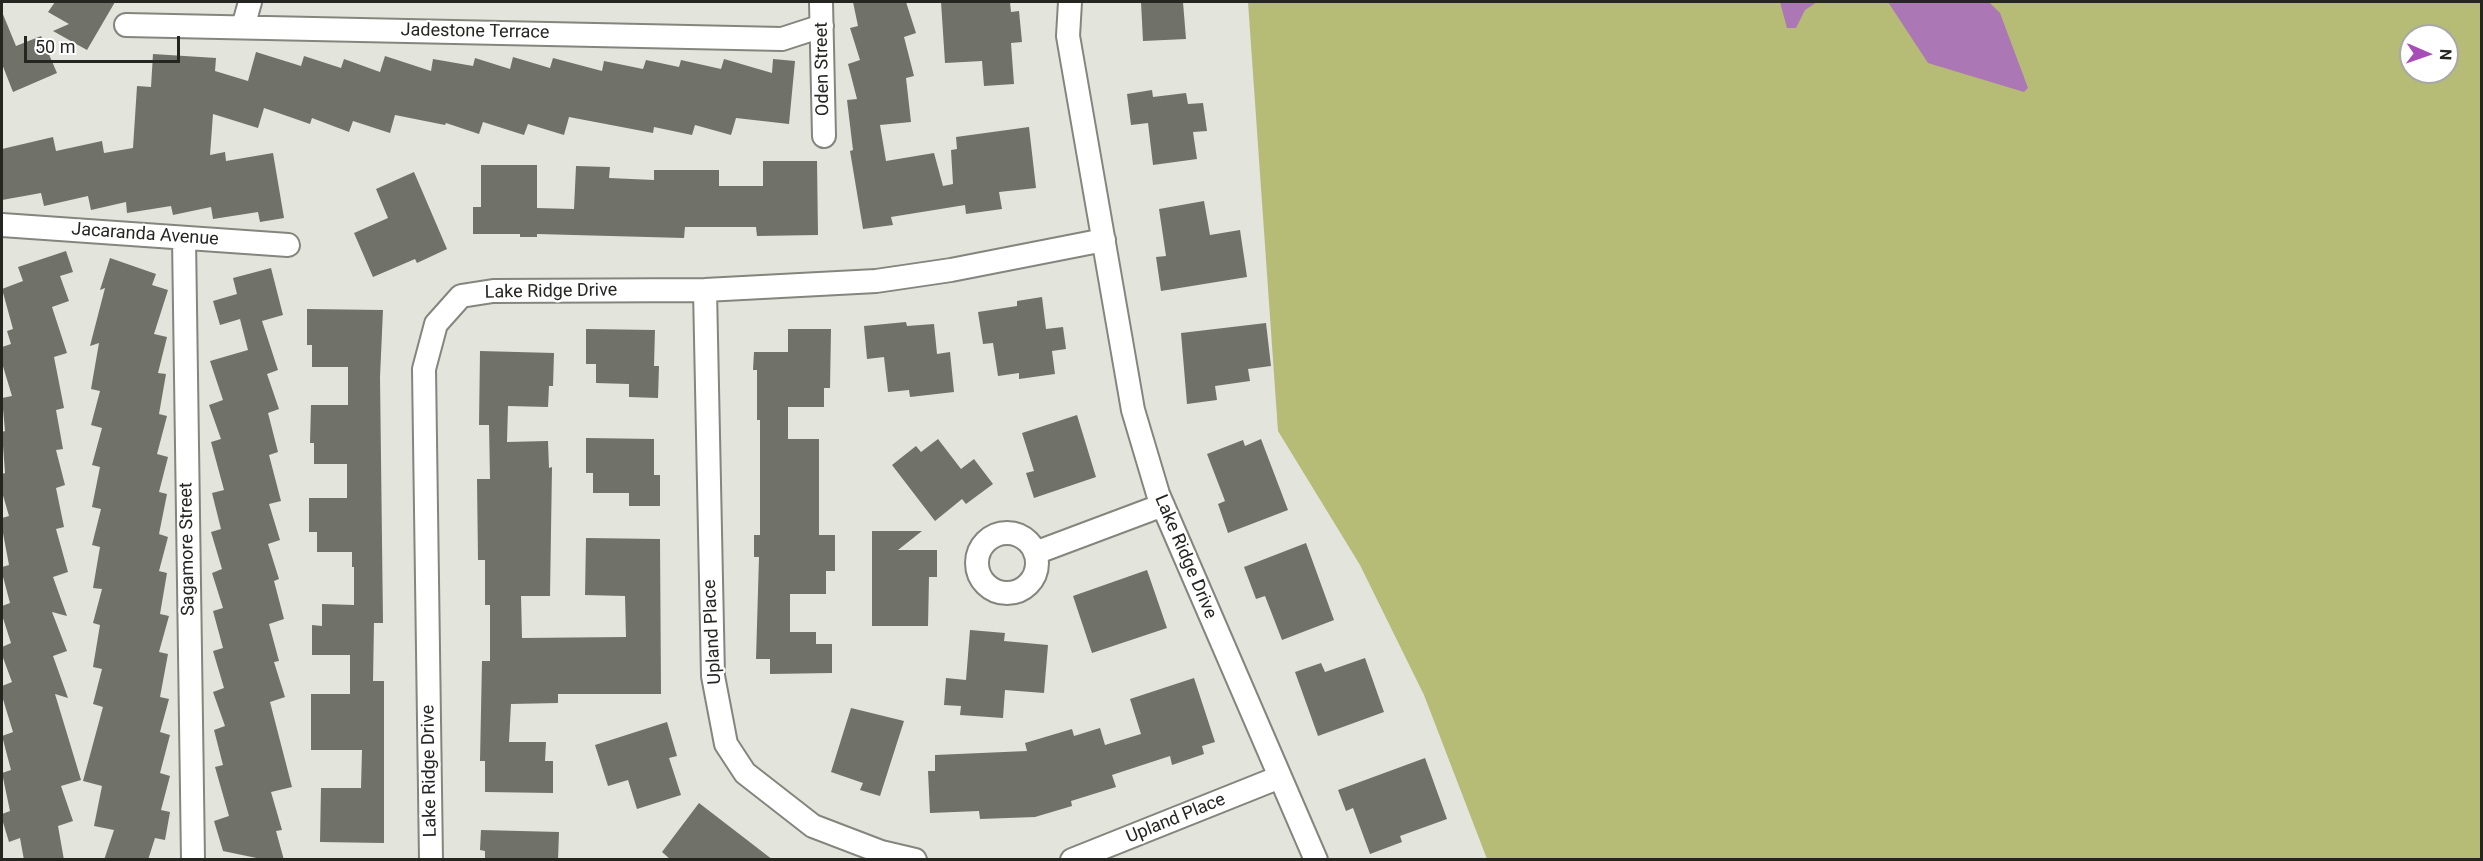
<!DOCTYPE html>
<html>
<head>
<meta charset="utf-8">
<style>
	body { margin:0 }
	#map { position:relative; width:2483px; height:861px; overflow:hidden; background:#e3e4db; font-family:Roboto,sans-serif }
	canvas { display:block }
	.frame { position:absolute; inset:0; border:3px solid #252522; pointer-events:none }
	.north { position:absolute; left:2399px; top:24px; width:60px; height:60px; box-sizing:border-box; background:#fff; border:2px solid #a8a8a7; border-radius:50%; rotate:92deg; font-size:16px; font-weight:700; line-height:24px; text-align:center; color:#252522 }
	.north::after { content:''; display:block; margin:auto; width:21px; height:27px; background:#a84db8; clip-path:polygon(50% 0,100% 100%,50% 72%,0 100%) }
	.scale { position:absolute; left:24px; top:36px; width:156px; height:27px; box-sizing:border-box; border:3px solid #252522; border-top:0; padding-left:8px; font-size:18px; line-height:21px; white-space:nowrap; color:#252522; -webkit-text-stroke:4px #fff; paint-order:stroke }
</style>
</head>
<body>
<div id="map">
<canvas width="2483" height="861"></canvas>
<div class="frame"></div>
<div class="north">N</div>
<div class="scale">50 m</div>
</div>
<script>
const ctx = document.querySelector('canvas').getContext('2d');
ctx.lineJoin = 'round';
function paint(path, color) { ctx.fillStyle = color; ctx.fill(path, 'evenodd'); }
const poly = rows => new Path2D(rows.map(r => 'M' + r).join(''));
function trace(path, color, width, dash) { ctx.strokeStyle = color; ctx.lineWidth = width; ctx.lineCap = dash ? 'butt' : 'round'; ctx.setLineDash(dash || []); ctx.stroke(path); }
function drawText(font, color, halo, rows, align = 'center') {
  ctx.font = font + ' Roboto,sans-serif'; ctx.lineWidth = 4.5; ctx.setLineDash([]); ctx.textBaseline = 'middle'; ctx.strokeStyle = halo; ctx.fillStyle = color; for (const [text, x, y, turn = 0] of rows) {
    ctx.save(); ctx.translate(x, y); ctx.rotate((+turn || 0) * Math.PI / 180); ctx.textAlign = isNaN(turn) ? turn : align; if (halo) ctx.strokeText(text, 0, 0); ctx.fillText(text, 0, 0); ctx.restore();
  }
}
const green = poly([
	[1248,2,2481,2,2481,859,1487,859,1424,695,1360,565,1278,431],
	[2411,36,2447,36,2447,72,2411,72]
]);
const water = poly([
	[1780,2,1817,2,1805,10,1796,28,1787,28],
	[1888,2,1989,2,2000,13,2028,88,2024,92,1928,63]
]);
const building = poly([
	[55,2,115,2,87,50,53,31,69,24,48,12],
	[853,2,906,2,916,33,904,37,914,76,906,78,911,122,880,125,886,161,934,153,943,186,953,184,951,150,957,149,956,137,1029,127,1036,188,999,192,1002,209,966,214,965,205,891,217,893,225,863,229,850,151,853,150,847,100,857,99,848,64,860,60,850,28,858,26],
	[941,2,1010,2,1011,12,1019,11,1022,42,1011,43,1014,84,984,86,982,61,945,63],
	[1141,2,1183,2,1186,39,1143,41],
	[2,12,16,46,41,36,57,73,13,92,2,64],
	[256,52,301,66,304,56,341,68,344,59,380,72,385,56,431,71,433,59,473,66,475,58,510,69,513,57,550,68,553,58,602,71,604,61,643,69,646,60,679,67,681,60,721,69,724,59,772,73,773,59,795,61,789,124,736,118,731,135,695,125,692,135,654,127,653,133,569,117,564,135,528,124,524,135,483,122,479,134,446,123,445,125,395,115,390,133,353,121,349,132,312,118,310,124,264,108,258,128,213,114,210,155,225,152,226,161,273,153,284,218,260,222,258,212,213,219,211,207,173,215,171,206,127,213,126,202,91,210,88,196,44,206,41,193,2,200,2,149,53,137,56,151,102,141,104,153,133,148,137,86,151,87,153,54,216,58,215,71,248,81],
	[1152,90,1153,97,1186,93,1188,104,1203,103,1207,131,1193,132,1197,159,1153,165,1148,123,1131,125,1127,94],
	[763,161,817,161,818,235,757,236,756,227,685,227,684,238,537,234,537,237,520,237,520,234,473,234,473,207,481,207,481,165,537,165,537,208,574,209,576,166,610,167,609,178,654,180,654,170,719,170,719,186,763,186],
	[414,172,447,249,417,263,415,259,373,277,354,233,388,218,376,189],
	[1204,201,1210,235,1240,230,1247,277,1161,291,1156,257,1166,256,1159,209],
	[66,251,73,272,60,276,69,301,52,307,67,353,54,357,64,408,56,410,63,449,56,450,65,485,56,488,64,527,56,529,68,572,53,577,67,616,52,612,67,651,53,656,68,698,55,694,81,780,61,786,73,821,58,826,64,860,24,860,20,838,9,842,2,819,2,814,10,811,2,773,11,770,2,736,13,732,2,696,2,686,12,682,2,655,2,647,11,643,2,615,2,606,10,603,2,573,2,567,9,565,2,528,2,518,9,516,2,492,2,474,5,473,2,432,5,431,2,398,12,396,2,363,2,347,11,344,7,331,13,329,2,289,23,281,18,267],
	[110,258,156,274,152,285,168,290,154,334,167,337,158,373,166,374,159,414,167,416,157,454,168,457,159,492,167,494,159,534,168,537,159,571,167,573,160,614,169,616,159,652,168,654,160,697,169,699,160,732,170,735,160,773,170,776,161,810,170,812,165,840,155,838,148,860,104,860,114,830,94,826,102,786,83,781,103,707,93,704,102,669,93,667,100,625,93,623,102,589,93,588,100,547,92,545,101,509,92,507,100,467,92,465,102,428,91,425,100,391,91,389,99,343,90,346,105,288,100,290],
	[271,268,283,315,262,321,278,370,267,374,279,409,268,413,278,452,269,455,281,501,269,504,280,540,268,544,279,579,274,581,284,619,269,624,279,661,274,662,285,697,270,702,292,787,271,792,282,830,276,831,284,860,266,860,223,851,214,821,229,816,215,767,223,765,214,730,225,726,213,692,224,688,213,651,223,648,213,611,223,608,212,573,222,569,211,532,221,529,212,493,224,490,211,442,221,439,209,405,223,400,210,361,248,350,240,319,220,325,213,301,237,294,233,278],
	[1042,297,1046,329,1063,327,1066,349,1052,351,1055,374,1019,379,1019,373,998,376,993,343,983,344,978,312,1017,306,1017,301],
	[307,309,383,310,380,377,383,623,374,623,373,681,384,681,384,843,320,842,321,788,361,788,362,750,311,750,311,694,350,694,350,655,312,655,312,625,322,626,322,604,354,605,354,567,352,567,352,552,317,552,317,532,309,532,309,498,347,498,347,464,314,464,314,443,310,443,311,405,348,405,348,367,312,367,312,345,307,345],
	[906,322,907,326,934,324,937,354,950,352,954,392,910,397,909,390,888,392,884,357,867,359,864,326],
	[1266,323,1271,366,1248,369,1250,381,1215,386,1217,400,1187,404,1181,333],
	[586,329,655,330,654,366,659,366,658,398,629,397,629,384,596,383,596,364,586,364],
	[788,329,831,329,830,388,824,388,824,407,788,407,788,439,819,439,819,535,835,535,835,571,826,571,826,594,790,594,790,632,816,632,816,644,832,644,832,673,770,674,770,659,756,659,759,557,754,557,754,535,760,535,760,420,757,420,757,370,753,370,754,352,788,352],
	[480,351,554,353,553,386,549,386,548,407,508,406,507,442,548,441,549,468,552,467,550,596,521,596,522,638,626,637,625,596,585,595,586,538,660,539,661,694,558,694,558,703,511,704,509,742,546,742,545,761,553,761,553,793,485,792,485,761,480,761,482,661,490,661,490,605,485,605,485,560,478,560,477,479,490,479,489,425,479,425],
	[1077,415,1096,477,1034,498,1026,473,1034,471,1022,433],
	[586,438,654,439,654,475,660,475,660,506,629,506,629,493,593,493,593,473,586,473],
	[938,439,961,469,974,459,993,484,966,504,962,499,935,521,892,465,916,446,921,452],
	[1261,439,1288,510,1228,533,1218,504,1225,501,1207,454,1243,440,1245,446],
	[872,531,922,531,898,550,937,550,937,577,929,577,928,626,872,626],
	[1306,543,1334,620,1282,640,1265,596,1256,599,1244,567],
	[1147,570,1167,628,1092,653,1073,596],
	[970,630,1005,633,1004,641,1048,645,1044,693,1005,690,1003,718,960,715,961,706,944,705,946,678,966,680],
	[1365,658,1384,712,1318,736,1295,672,1321,663,1325,672],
	[1194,678,1215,742,1202,746,1204,754,1172,765,1170,756,1118,773,1112,775,1116,787,1071,801,1072,806,1035,817,980,819,979,811,930,813,928,771,935,771,935,755,1027,751,1025,743,1072,729,1074,736,1100,728,1105,745,1141,734,1130,699],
	[851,708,904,721,880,796,860,790,863,783,831,772],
	[667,722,677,756,669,758,681,795,637,809,628,780,608,786,595,745],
	[1425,758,1447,819,1400,836,1402,842,1370,854,1353,808,1346,811,1338,790],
	[699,803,773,860,671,860,662,852],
	[481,830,559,832,558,860,485,860,485,851,480,850]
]);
const minor = poly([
	[821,2,824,136],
	[1070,2,1068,36,1133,410,1158,494,1316,860],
	[126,25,782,39,822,26],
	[243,27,250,2],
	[2,225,288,245],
	[184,238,193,860],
	[705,290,713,676,726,744,745,773,813,826,881,852,915,860],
	'977 563a30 30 0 1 1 60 0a30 30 0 1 1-60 0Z',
	[1035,553,1163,505],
	[431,860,424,369,436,324,461,296,493,291,705,290,876,281,951,270,1104,240],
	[1072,860,1280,777]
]);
const streetNames = [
	["Jadestone Terrace",475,32,1],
	["Oden Street",823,69,-91],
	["Jacaranda Avenue",145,235,4],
	["Lake Ridge Drive",551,292,-1],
	["Sagamore Street",188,549,-91],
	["Lake Ridge Drive",1185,557,67],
	["Upland Place",713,632,-93],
	["Lake Ridge Drive",430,771,-91],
	["Upland Place",1176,819,-22]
];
paint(green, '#b6bb76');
paint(water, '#ac77b5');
paint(building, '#707169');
trace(minor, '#84857d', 26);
trace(minor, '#fff', 22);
drawText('18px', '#252522', '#fff', streetNames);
</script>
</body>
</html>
